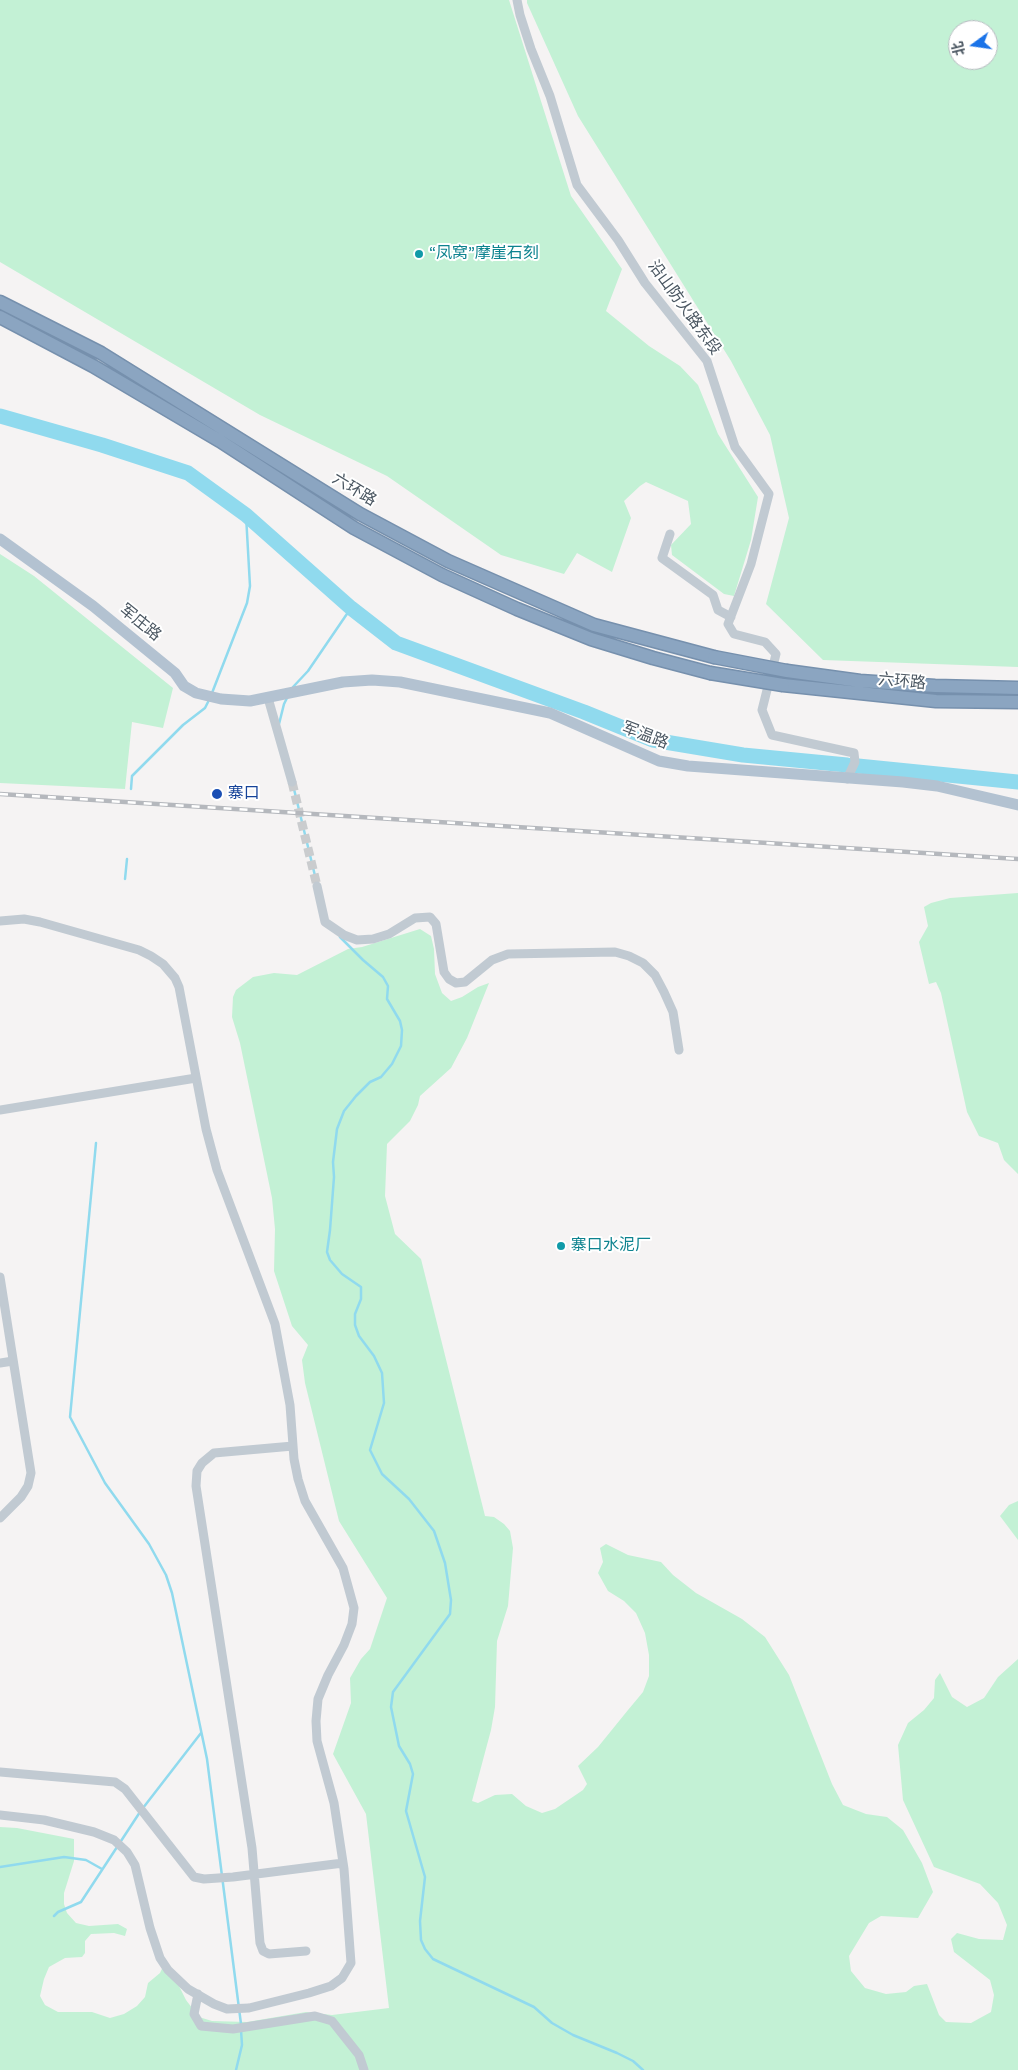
<!DOCTYPE html>
<html>
<head>
<meta charset="utf-8">
<style>
	body { margin:0 }
	#map { position:relative; width:1018px; height:2070px; overflow:hidden; background:#f5f3f3; font-family:"Varela Round","Noto Sans SC",sans-serif }
	canvas { display:block }
	.north { position:absolute; left:948px; top:20px; width:50px; height:50px; box-sizing:border-box; background:#fff; border:1px solid #b7bbc0; border-radius:50%; rotate:256deg; font-size:14px; font-weight:700; line-height:20px; text-align:center; color:#4a5661 }
	.north::after { content:''; display:block; margin:auto; width:18px; height:22px; background:#1a73e8; clip-path:polygon(50% 0,100% 100%,50% 72%,0 100%) }
</style>
</head>
<body>
<div id="map">
<canvas width="1018" height="2070"></canvas>
<div class="north">北</div>
</div>
<script>
const ctx = document.querySelector('canvas').getContext('2d');
ctx.lineJoin = 'round';
function paint(path, color) { ctx.fillStyle = color; ctx.fill(path, 'evenodd'); }
const poly = rows => new Path2D(rows.map(r => 'M' + r).join(''));
function trace(path, color, width, dash) { ctx.strokeStyle = color; ctx.lineWidth = width; ctx.lineCap = dash ? 'butt' : 'round'; ctx.setLineDash(dash || []); ctx.stroke(path); }
function drawText(font, color, halo, rows, align = 'center') {
  ctx.font = font + ' "Varela Round","Noto Sans SC",sans-serif'; ctx.lineWidth = 4; ctx.setLineDash([]); ctx.textBaseline = 'middle'; ctx.strokeStyle = halo; ctx.fillStyle = color; for (const [text, x, y, turn = 0] of rows) {
    ctx.save(); ctx.translate(x, y); ctx.rotate((+turn || 0) * Math.PI / 180); ctx.textAlign = isNaN(turn) ? turn : align; if (halo) ctx.strokeText(text, 0, 0); ctx.fillText(text, 0, 0); ctx.restore();
  }
}
const green = poly([
	[0,0,509,0,571,196,622,269,606,311,649,346,680,366,698,385,718,434,758,497,751,540,734,596,724,594,672,555,671,545,691,524,688,501,646,482,640,486,624,501,631,518,612,572,577,553,564,574,501,555,387,476,260,415,0,262],
	[527,0,1018,0,1018,667,823,660,766,604,789,518,770,435,731,361,578,116,527,3],
	[958,30,988,30,988,60,958,60],
	[0,554,34,576,173,688,163,728,132,722,125,789,0,783],
	[1018,893,1018,1174,1004,1160,998,1143,979,1136,967,1112,941,993,936,982,929,984,919,942,928,926,924,907,931,903,950,898],
	[420,929,431,936,434,949,435,974,442,993,451,1001,462,997,478,987,489,983,467,1038,451,1068,420,1096,418,1105,410,1121,387,1144,385,1196,395,1234,421,1259,485,1516,494,1517,504,1524,510,1531,513,1548,508,1606,497,1641,495,1707,491,1730,472,1801,478,1803,495,1795,512,1794,526,1806,542,1813,555,1809,583,1790,587,1784,578,1766,598,1747,628,1710,643,1692,649,1676,649,1655,645,1633,636,1613,624,1601,608,1591,598,1573,603,1562,600,1548,606,1544,628,1555,661,1562,673,1575,696,1593,742,1619,765,1637,789,1675,832,1784,843,1805,866,1814,887,1817,903,1830,922,1863,933,1892,918,1918,881,1916,869,1923,849,1956,851,1971,865,1988,886,1994,906,1992,914,1986,927,1984,939,2015,946,2022,971,2023,991,2012,994,1995,990,1980,954,1952,951,1939,957,1933,979,1939,1003,1940,1007,1925,998,1903,980,1884,934,1867,903,1800,898,1745,908,1723,924,1710,934,1698,935,1680,940,1673,952,1697,967,1707,984,1698,998,1677,1018,1659,1018,2070,0,2070,0,1827,17,1828,74,1839,74,1861,64,1893,64,1904,67,1913,76,1923,89,1926,118,1924,127,1929,125,1936,114,1933,91,1934,85,1941,85,1953,82,1957,65,1958,49,1967,44,1979,40,1996,45,2005,58,2012,92,2012,110,2018,124,2014,137,2006,145,1997,148,1983,160,1973,166,1960,186,2000,199,2017,212,2021,247,2022,306,2012,332,2015,389,2008,366,1814,333,1754,351,1703,350,1678,361,1659,370,1649,387,1598,339,1521,305,1383,302,1360,308,1345,292,1326,274,1271,275,1229,272,1198,240,1043,232,1017,233,997,236,990,253,977,274,973,297,975,348,949,362,947],
	[1018,1501,1018,1540,1000,1516,1009,1505]
]);
const stream = poly([
	[293,687,308,671,351,608],
	[212,693,247,603,250,586,246,515],
	[279,724,284,704,288,696],
	[293,785,317,884],
	[131,789,132,776,183,725,205,708,209,700],
	[125,879,127,859],
	[340,937,363,960,383,977,388,986,387,999,400,1021,402,1030,401,1046,392,1064,381,1077,370,1082,356,1096,344,1111,337,1129,333,1162,334,1177,330,1230,327,1252,330,1260,342,1274,361,1287,361,1299,355,1314,355,1325,359,1336,374,1356,382,1373,384,1403,370,1450,382,1474,409,1499,434,1531,445,1563,451,1600,450,1614,393,1692,391,1707,399,1746,410,1764,413,1774,406,1811,425,1877,420,1921,421,1940,425,1949,433,1959,534,2007,552,2023,573,2035,617,2053,633,2061,643,2070],
	[96,1143,70,1417,105,1483,149,1544,166,1575,172,1593,207,1759,241,2024],
	[143,1808,201,1733],
	[0,1867,64,1857,86,1860,102,1869],
	[54,1916,58,1912,81,1902,140,1812],
	[236,2070,242,2045,241,2030]
]);
const river = poly([
	[0,416,102,445,188,473,246,515,351,608,396,643,584,712,653,740,743,755,847,765],
	[858,766,1018,782]
]);
const minorTunnel = poly([
	[292,782,317,886]
]);
const minor = poly([
	[517,0,520,15,531,49,550,96,577,185,618,240,645,283,707,361,735,447,769,494,751,564,728,624,734,634,765,642,776,654,762,710,772,735,854,753,855,762,847,779],
	[670,534,662,558,713,595,718,610,731,617],
	[268,698,292,782],
	[317,886,325,922,344,935,357,940,373,939,389,934,415,918,430,917,436,924,444,972,449,979,456,983,465,982,492,960,508,954,615,952,629,956,643,963,655,975,664,992,673,1012,679,1050],
	[0,921,24,919,40,922,139,950,151,956,163,964,175,978,179,987,206,1129,217,1170,275,1324,290,1405,294,1459,298,1479,305,1501,343,1568,354,1608,352,1624,344,1645,328,1675,318,1699,316,1721,317,1741,334,1803,344,1869,351,1963,342,1978,331,1986,309,1993,249,2008,227,2009,214,2004,188,1989,168,1970,160,1958,150,1928,135,1865,127,1852,114,1840,94,1832,44,1820,0,1815],
	[0,1110,196,1078],
	[0,1277,31,1473,28,1486,21,1497,0,1518],
	[0,1363,13,1361],
	[293,1446,214,1453,202,1463,197,1471,196,1486,252,1848,260,1943,263,1951,269,1954,306,1951],
	[0,1772,115,1782,125,1789,194,1877,204,1879,233,1877,343,1863],
	[198,1994,194,2014,201,2026,233,2029,315,2016,332,2021,359,2055,364,2070]
]);
const major = poly([
	[0,539,93,606,175,673,184,686,196,693,221,699,250,701,343,682,372,680,400,682,550,713,659,761,688,766,903,782,937,786,1018,805]
]);
const highway = poly([
	[0,302,101,353,360,514,448,561,594,625,714,657],
	[0,317,93,366,220,441,354,528,442,575,517,609,591,639,653,658,710,673],
	[787,671,860,681,935,686,1018,688],
	[783,685,936,701,1018,702]
]);
const rail = poly([
	[0,794,1018,859]
]);
const highwayBridge = poly([
	[714,657,787,671],
	[710,673,783,685]
]);
const markers = [
	[419,254,5,"#0f9aa8"],
	[217,794,6,"#1a4fb4"],
	[561,1246,5,"#0f9aa8"]
];
const cultureNames = [
	["“凤窝”摩崖石刻",429,254],
	["寨口水泥厂",571,1246]
];
const streetNames = [
	["沿山防火路东段",684,308,54],
	["六环路",354,490,31],
	["军庄路",140,623,39],
	["六环路",902,682,5],
	["军温路",645,736,21]
];
const transitNames = [
	["寨口",228,794]
];
paint(green, '#c3f1d5');
trace(stream, '#90daee', 2.5);
trace(river, '#90daee', 15);
trace(minorTunnel, '#caccce', 9, [9, 4.5]);
trace(highway, '#7690ad', 15);
trace(minor, '#c1cad2', 9);
trace(major, '#b3c2d1', 11);
trace(highway, '#8ba5c1', 12);
trace(rail, '#b5b8bd', 4.5);
trace(rail, '#fff', 2.5, [8]);
trace(highwayBridge, '#7690ad', 15, []);
trace(highwayBridge, '#8ba5c1', 12);
for (const [x, y, r, color] of markers) { const dot = new Path2D(); dot.arc(x, y, r, 0, 2 * Math.PI); ctx.fillStyle = color; ctx.fill(dot); trace(dot, '#fff', 2); }
drawText('16px', '#0d838f', '#fff', cultureNames, 'left');
drawText('16px', '#4a5661', '#fff', streetNames);
drawText('16px', '#164399', '#fff', transitNames, 'left');
</script>
</body>
</html>
